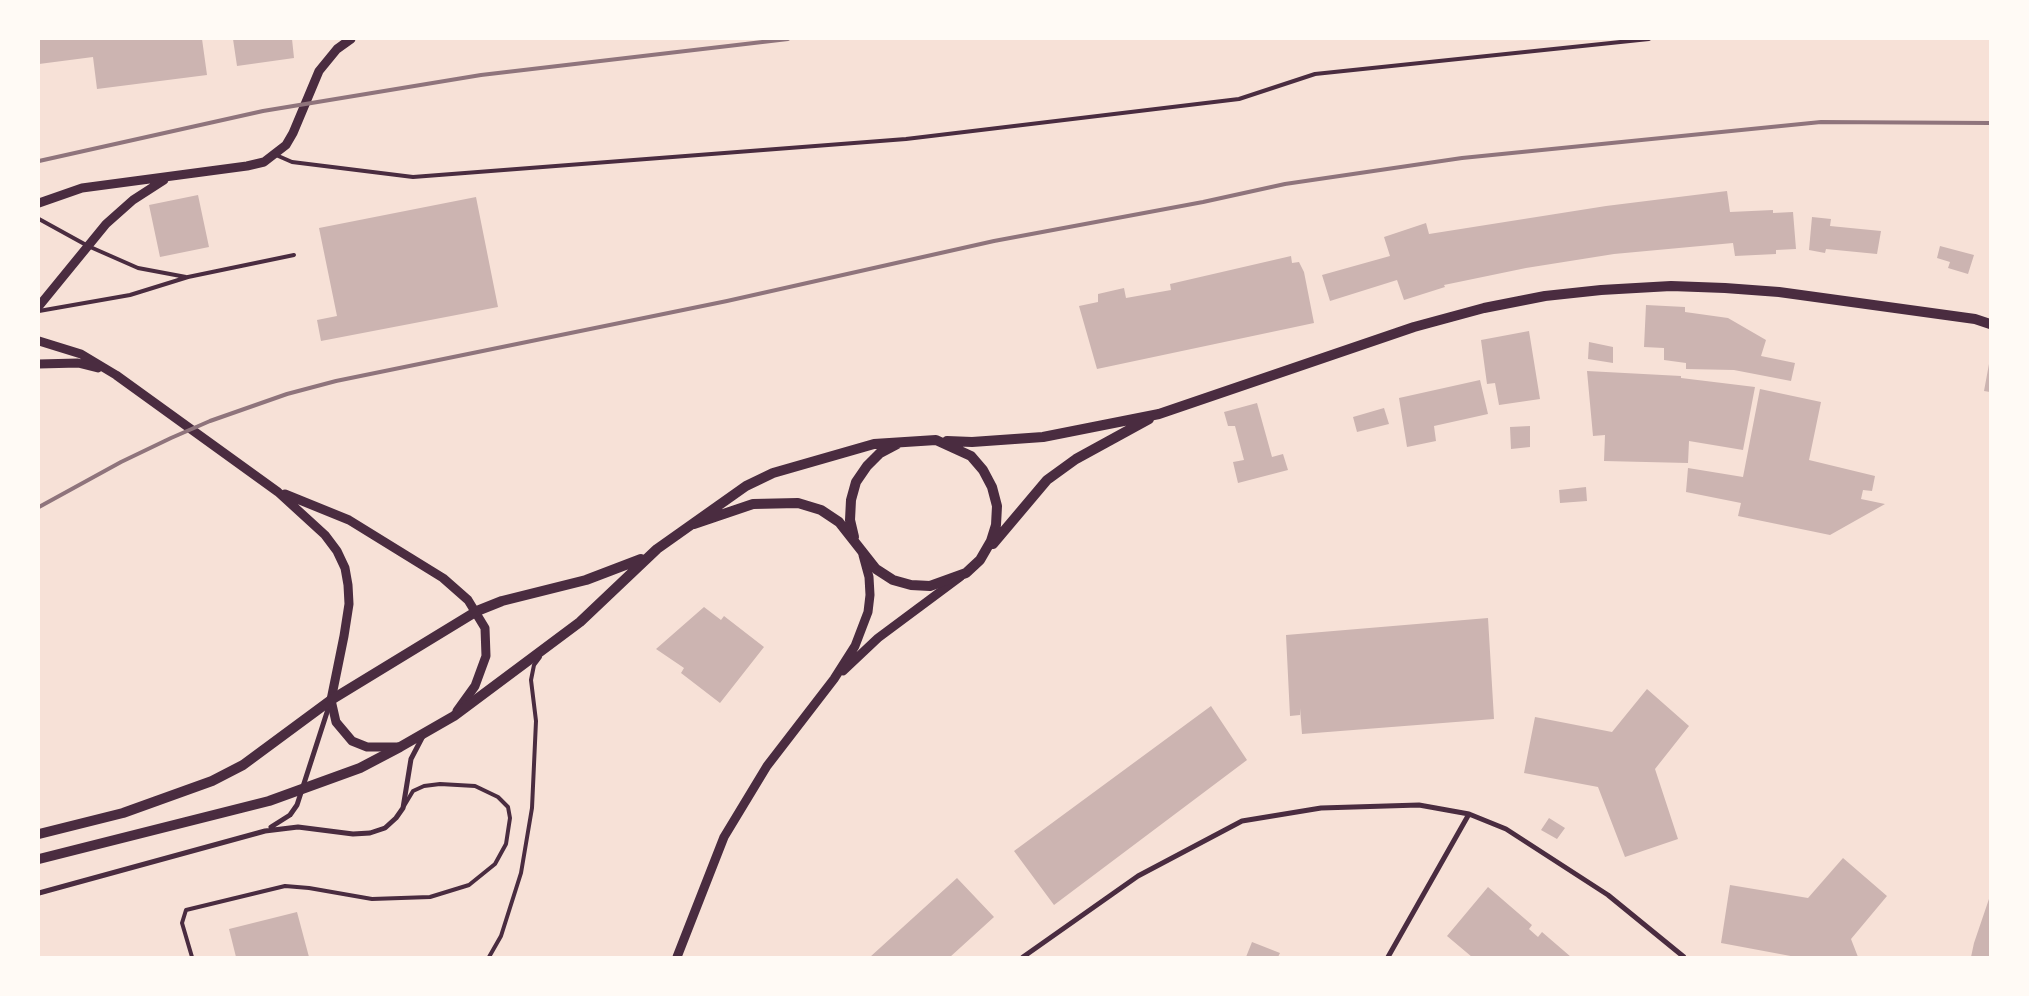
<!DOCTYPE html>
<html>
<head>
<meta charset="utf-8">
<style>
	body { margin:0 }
	#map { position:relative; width:2029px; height:996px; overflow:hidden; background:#f7e1d7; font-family:Montserrat,sans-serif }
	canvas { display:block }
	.frame { position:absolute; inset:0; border:40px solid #fffaf5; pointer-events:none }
</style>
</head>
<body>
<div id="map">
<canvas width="2029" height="996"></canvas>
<div class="frame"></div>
</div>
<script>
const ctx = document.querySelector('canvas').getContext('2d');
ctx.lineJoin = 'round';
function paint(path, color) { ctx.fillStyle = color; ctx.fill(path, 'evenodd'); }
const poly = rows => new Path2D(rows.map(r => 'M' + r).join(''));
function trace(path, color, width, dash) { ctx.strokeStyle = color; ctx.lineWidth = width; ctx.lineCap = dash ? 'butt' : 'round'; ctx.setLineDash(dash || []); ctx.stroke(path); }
const building = poly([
	[39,39,202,39,207,75,97,89,93,57,39,64],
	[233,39,292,39,294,58,237,66],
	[1727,191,1730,212,1773,210,1773,213,1793,212,1796,249,1776,250,1776,254,1735,256,1733,243,1614,254,1526,268,1444,285,1445,287,1404,300,1397,280,1330,301,1322,275,1390,256,1384,237,1426,223,1429,234,1606,206],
	[198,195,209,247,160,257,149,205],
	[476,197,498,307,321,341,317,320,337,316,319,228],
	[1812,217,1831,219,1830,226,1881,231,1877,254,1826,249,1825,253,1809,250],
	[1940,246,1974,255,1968,274,1948,268,1950,262,1937,258],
	[1291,256,1292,263,1299,262,1304,272,1314,323,1097,369,1079,306,1098,302,1098,294,1124,288,1126,298,1171,290,1170,284],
	[1646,305,1685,307,1685,312,1728,318,1766,340,1761,356,1795,363,1791,381,1734,370,1686,369,1686,363,1664,360,1664,348,1644,347],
	[1529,331,1540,399,1499,405,1495,383,1487,384,1481,340],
	[1589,342,1613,347,1613,363,1588,359],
	[1989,364,1990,364,1990,392,1984,391],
	[1587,371,1681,376,1681,378,1755,387,1743,450,1689,441,1688,463,1604,461,1605,435,1593,436],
	[1480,380,1488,414,1434,426,1436,441,1407,447,1399,398],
	[1760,389,1821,402,1809,460,1875,476,1872,491,1863,490,1861,499,1885,504,1830,535,1738,516,1741,503,1686,492,1688,468,1743,477],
	[1257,403,1272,457,1283,454,1288,470,1238,483,1233,462,1244,460,1235,426,1228,426,1224,412],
	[1384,408,1389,424,1357,432,1353,417],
	[1530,426,1530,447,1511,449,1510,427],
	[1586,487,1587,501,1560,503,1559,490],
	[704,607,721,620,724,616,764,647,720,703,681,673,684,668,656,649],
	[1488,618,1494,719,1302,734,1300,708,1300,715,1290,716,1286,635],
	[1647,689,1689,726,1655,769,1678,839,1625,857,1598,787,1524,773,1535,717,1612,732],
	[1211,706,1247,760,1054,905,1014,851],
	[1549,818,1565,828,1557,839,1541,830],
	[1843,858,1887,896,1851,939,1858,957,1796,957,1721,943,1730,885,1808,898],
	[957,878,994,917,950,957,870,957],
	[1488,887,1532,925,1529,929,1538,937,1542,932,1571,957,1472,957,1447,936],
	[1990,896,1990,957,1971,957,1974,943],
	[297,912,309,957,236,957,229,929],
	[1252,942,1280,953,1278,957,1246,957]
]);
const service = poly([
	[276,155,292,162,413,177,906,139,1239,99,1315,74,1649,39],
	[39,219,88,246,138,268,186,277],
	[39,311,130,295,188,277,294,255],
	[192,957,182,923,186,910,285,886,309,888,372,899,430,897,469,885,495,864,506,844,510,818,508,807,498,797,475,786,440,784,424,786,413,791,404,806],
	[489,957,501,936,521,873,532,808,536,721,531,680,534,665,540,657]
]);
const minor = poly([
	[271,827,290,815,297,805,330,703],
	[39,893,265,831,298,827,353,834,370,833,385,828,396,818,403,808,411,759,423,736],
	[1023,957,1138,876,1242,821,1321,808,1419,805,1469,814,1506,829,1608,895,1684,957],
	[1388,957,1469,814]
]);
const tertiary = poly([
	[39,203,82,188,247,166,264,162,286,145,293,133,319,71,337,49,351,39],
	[39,306,106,224,133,200,164,180],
	[39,341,81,354,116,375,278,492,325,535,337,551,345,568,348,585,349,604,344,636,331,700,336,722,352,741,367,747,399,747],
	[39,364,78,363,98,368],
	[285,494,349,520,443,578,468,600,485,628,486,656,475,686,457,711],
	[843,671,878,638,960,577],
	[677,957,724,837,767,766,834,679,855,646,868,612,870,595,869,577,863,555]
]);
const secondary = poly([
	[947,441,972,442,1043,437,1159,414,1414,327,1484,308,1545,296,1601,290,1671,286,1725,288,1779,292,1975,319,1990,324],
	[854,537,850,520,851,500,856,482,867,466,880,453,897,444],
	[993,544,1047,480,1076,459,1149,419],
	[39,834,123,813,212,781,243,765,331,700,477,611,502,601,586,580,641,559],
	[39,859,269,801,360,768,400,747,454,716,580,622,657,549,746,486,773,473,874,444,936,440,971,456,983,470,992,487,997,506,996,525,991,541,980,560,966,573,930,586,911,585,893,580,876,569,839,522,821,510,798,503,753,504,694,524]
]);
const rail = poly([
	[39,161,263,111,481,75,788,39],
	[39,507,121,462,171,438,210,421,287,394,336,381,727,301,994,241,1203,202,1285,184,1462,158,1821,122,1990,123]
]);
paint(building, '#ccb4b1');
trace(service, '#4a2c40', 4);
trace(minor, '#4a2c40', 5);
trace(tertiary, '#4a2c40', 9);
trace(secondary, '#4a2c40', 10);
trace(rail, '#8f747c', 4);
</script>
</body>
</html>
